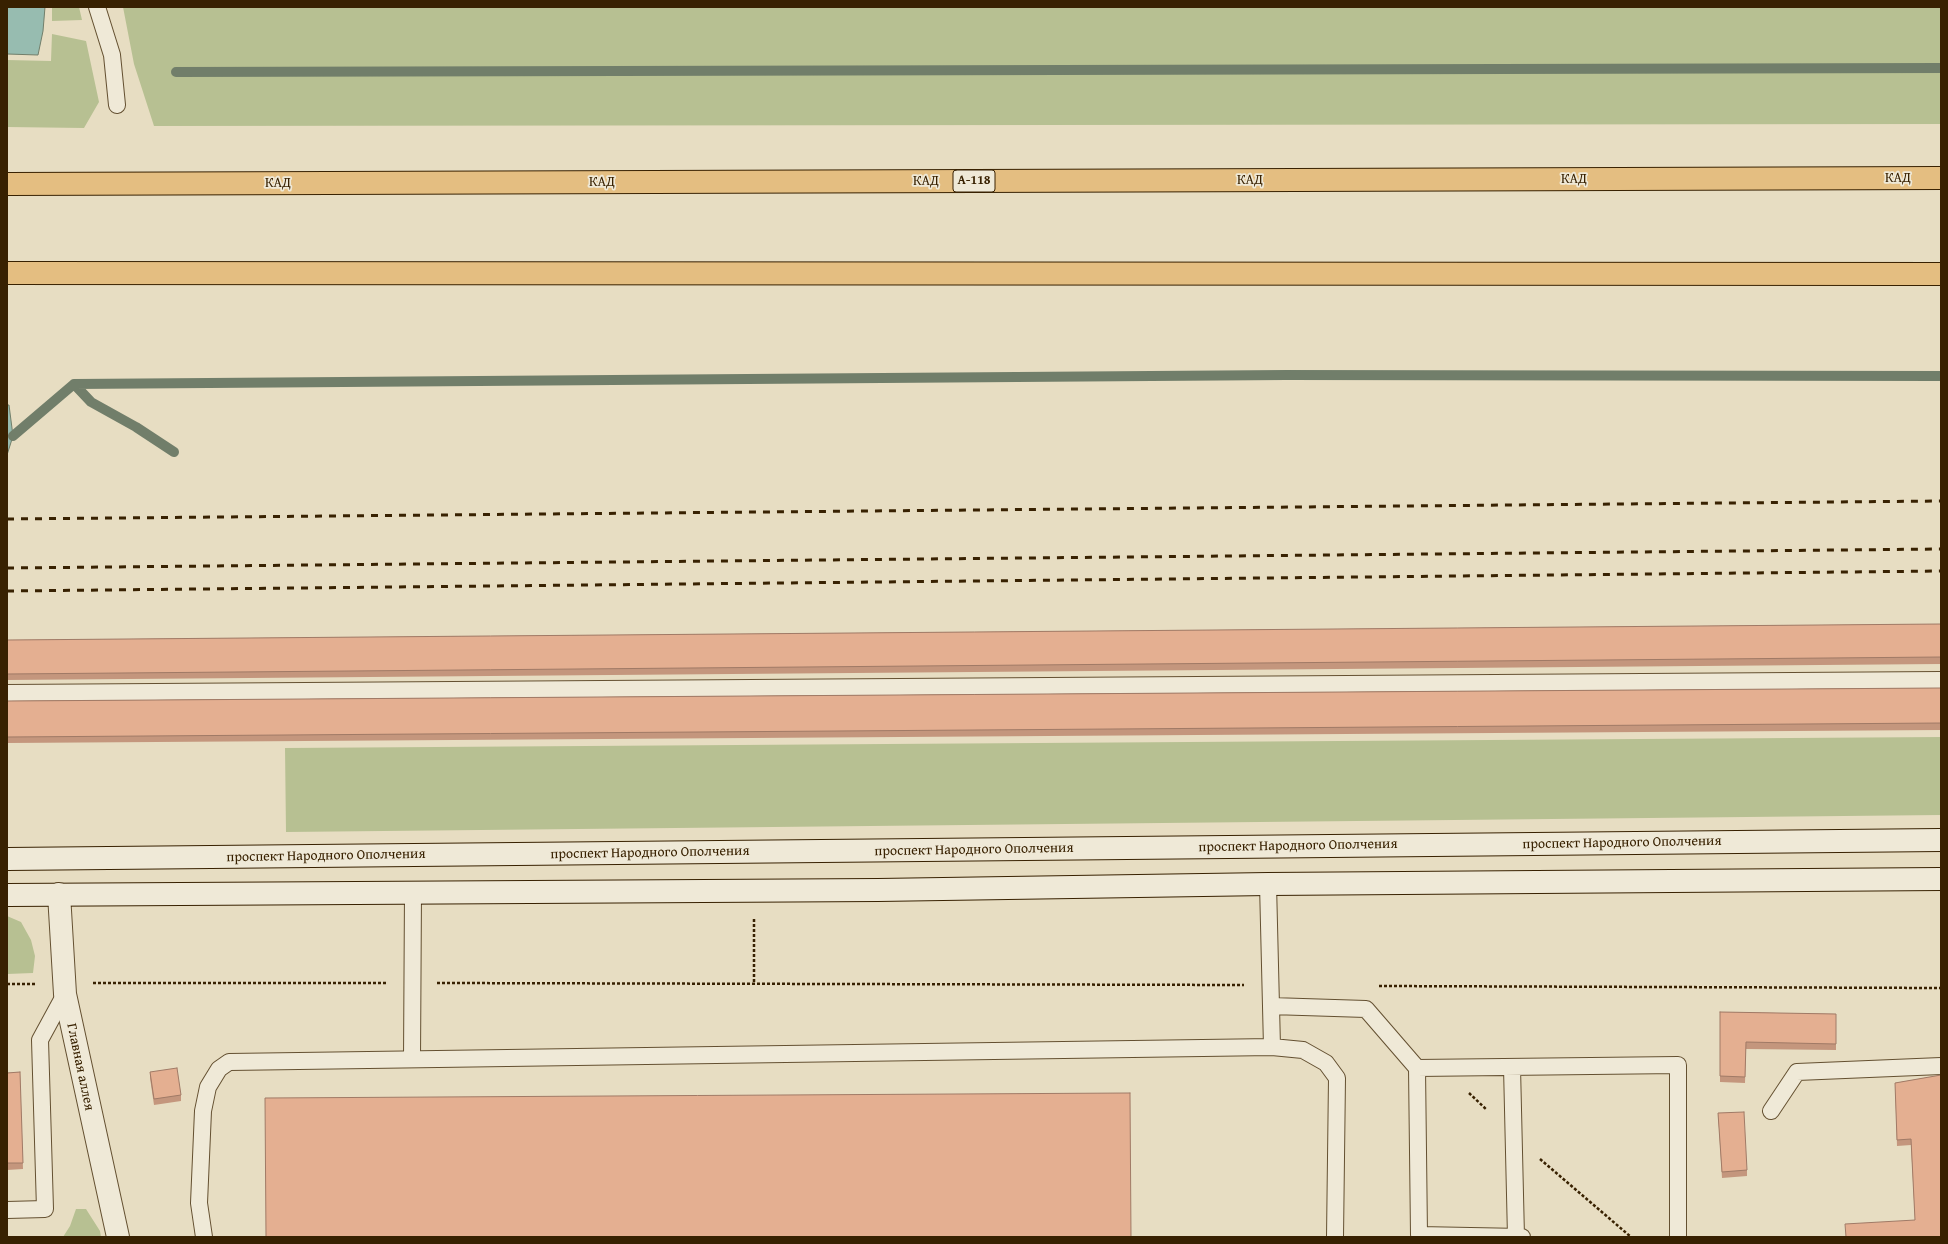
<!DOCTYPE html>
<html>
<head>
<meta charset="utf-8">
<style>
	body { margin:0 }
	#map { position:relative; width:1948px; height:1244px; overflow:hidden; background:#e7ddc2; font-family:"Gentium Book Plus",serif }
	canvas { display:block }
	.frame { position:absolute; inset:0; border:8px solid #382101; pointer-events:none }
</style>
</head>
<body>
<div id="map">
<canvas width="1948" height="1244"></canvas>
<div class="frame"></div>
</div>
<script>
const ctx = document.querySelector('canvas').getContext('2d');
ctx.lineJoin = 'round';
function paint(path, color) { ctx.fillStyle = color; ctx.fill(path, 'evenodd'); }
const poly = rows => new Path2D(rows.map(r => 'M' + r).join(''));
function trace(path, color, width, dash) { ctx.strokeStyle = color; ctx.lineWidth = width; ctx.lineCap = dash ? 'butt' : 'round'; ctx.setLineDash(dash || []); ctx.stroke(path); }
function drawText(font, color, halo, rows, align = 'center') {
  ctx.font = font + ' "Gentium Book Plus",serif'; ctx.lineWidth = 3.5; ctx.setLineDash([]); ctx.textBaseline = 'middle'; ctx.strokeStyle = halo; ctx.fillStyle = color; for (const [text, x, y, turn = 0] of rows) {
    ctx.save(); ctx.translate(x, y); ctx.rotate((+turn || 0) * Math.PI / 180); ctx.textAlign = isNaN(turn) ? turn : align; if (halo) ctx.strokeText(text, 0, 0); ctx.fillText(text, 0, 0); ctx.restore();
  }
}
const green = poly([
	[52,7,79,7,82,20,52,21],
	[123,7,1941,7,1941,124,154,126,134,64],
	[52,34,86,41,99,102,84,128,7,127,7,60,51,61],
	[1941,737,1941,815,286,832,285,748],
	[7,916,21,922,31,940,35,956,33,973,7,974],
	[76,1209,86,1209,100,1231,101,1237,63,1237,70,1226]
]);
const water = poly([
	[7,7,45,7,43,31,38,55,7,54,7,7],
	[7,405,9,405,13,436,7,455,7,405]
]);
const stream = poly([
	[176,72,1941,68],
	[74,384,91,402,136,427,174,452],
	[13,436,74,384,1286,375,1941,376]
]);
const path = poly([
	[754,919,754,984],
	[93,983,386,983],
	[437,983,1244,985],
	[7,984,36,984],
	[1379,986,1941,988],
	[1469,1093,1487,1110],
	[1540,1159,1631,1237]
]);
const service = poly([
	[97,7,112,55,117,105],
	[7,693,1941,680],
	[1268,884,1272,1047],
	[1271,1006,1366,1009,1417,1068,1419,1235,1522,1237],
	[412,1059,413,892],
	[1512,1067,1516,1237],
	[1417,1068,1678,1065,1678,1237],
	[1771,1111,1797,1072,1941,1066],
	[7,1210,45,1209,40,1040,65,994],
	[204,1237,199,1203,203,1111,208,1087,219,1069,229,1062,1272,1047,1303,1050,1326,1063,1337,1078,1335,1237]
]);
const minor = poly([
	[59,894,65,994,118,1237]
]);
const secondary = poly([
	[7,859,1941,840],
	[7,895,878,890,1268,884,1941,879]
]);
const motorway = poly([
	[7,184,1941,178],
	[7,273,1941,274]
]);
const rail = poly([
	[7,519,1941,501],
	[7,568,1941,549],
	[7,591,1941,571]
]);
const wall = poly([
	[1941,624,1941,664,7,680,7,640],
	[1941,688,1941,730,7,743,7,701],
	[1720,1012,1836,1014,1836,1050,1746,1049,1745,1083,1720,1082],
	[20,1072,23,1169,7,1170,7,1073],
	[150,1072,181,1095,181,1101,154,1105,150,1078],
	[1941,1075,1915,1220,1911,1145,1897,1146,1895,1083],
	[1718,1113,1747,1170,1747,1176,1722,1178]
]);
const building = poly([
	[1941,624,1941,657,7,674,7,640,1941,624],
	[1941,688,1941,723,7,737,7,701,1941,688],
	[1720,1012,1836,1014,1836,1044,1746,1042,1745,1077,1720,1076,1720,1012],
	[177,1068,181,1095,154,1099,150,1072,177,1068],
	[20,1072,23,1163,7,1163,7,1073,20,1072],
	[1941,1075,1941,1237,1846,1237,1845,1224,1915,1220,1911,1139,1897,1140,1895,1083,1941,1075],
	[1130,1093,1131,1237,266,1237,265,1098,1130,1093],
	[1744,1112,1747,1170,1722,1172,1718,1113,1744,1112]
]);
const shields = [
	[974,181,42]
];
const shieldNames = [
	["А-118",974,181]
];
const streetNames = [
	["КАД",1898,178],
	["КАД",1574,179],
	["КАД",1250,180],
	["КАД",926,181],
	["КАД",602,182],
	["КАД",278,183],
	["проспект Народного Ополчения",1622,843,-1],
	["проспект Народного Ополчения",1298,846,-1],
	["проспект Народного Ополчения",974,850,-1],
	["проспект Народного Ополчения",650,853,-1],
	["проспект Народного Ополчения",326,856,-1],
	["Главная аллея",80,1067,78]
];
paint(green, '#b7c092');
paint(water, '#97bcb0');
trace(water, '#717e6a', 1);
trace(stream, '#717e6a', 10);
trace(service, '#645031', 18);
trace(minor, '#645031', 24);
trace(secondary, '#382101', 24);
trace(motorway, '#382101', 24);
trace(path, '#382101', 2.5, [3, 2]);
trace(service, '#efe9d7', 16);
trace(minor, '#efe9d7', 22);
trace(secondary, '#efe9d7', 22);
trace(motorway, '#e4be81', 22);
trace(rail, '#382101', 3, [7, 7]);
paint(wall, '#c4967d');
paint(building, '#e4af91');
trace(building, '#a07a66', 1);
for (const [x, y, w] of shields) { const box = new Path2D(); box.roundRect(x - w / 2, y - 11, w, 22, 3); ctx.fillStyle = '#efe9d7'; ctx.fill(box); trace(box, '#382101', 1); }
drawText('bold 13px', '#382101', null, shieldNames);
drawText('14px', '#382101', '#efe9d7', streetNames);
</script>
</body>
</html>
